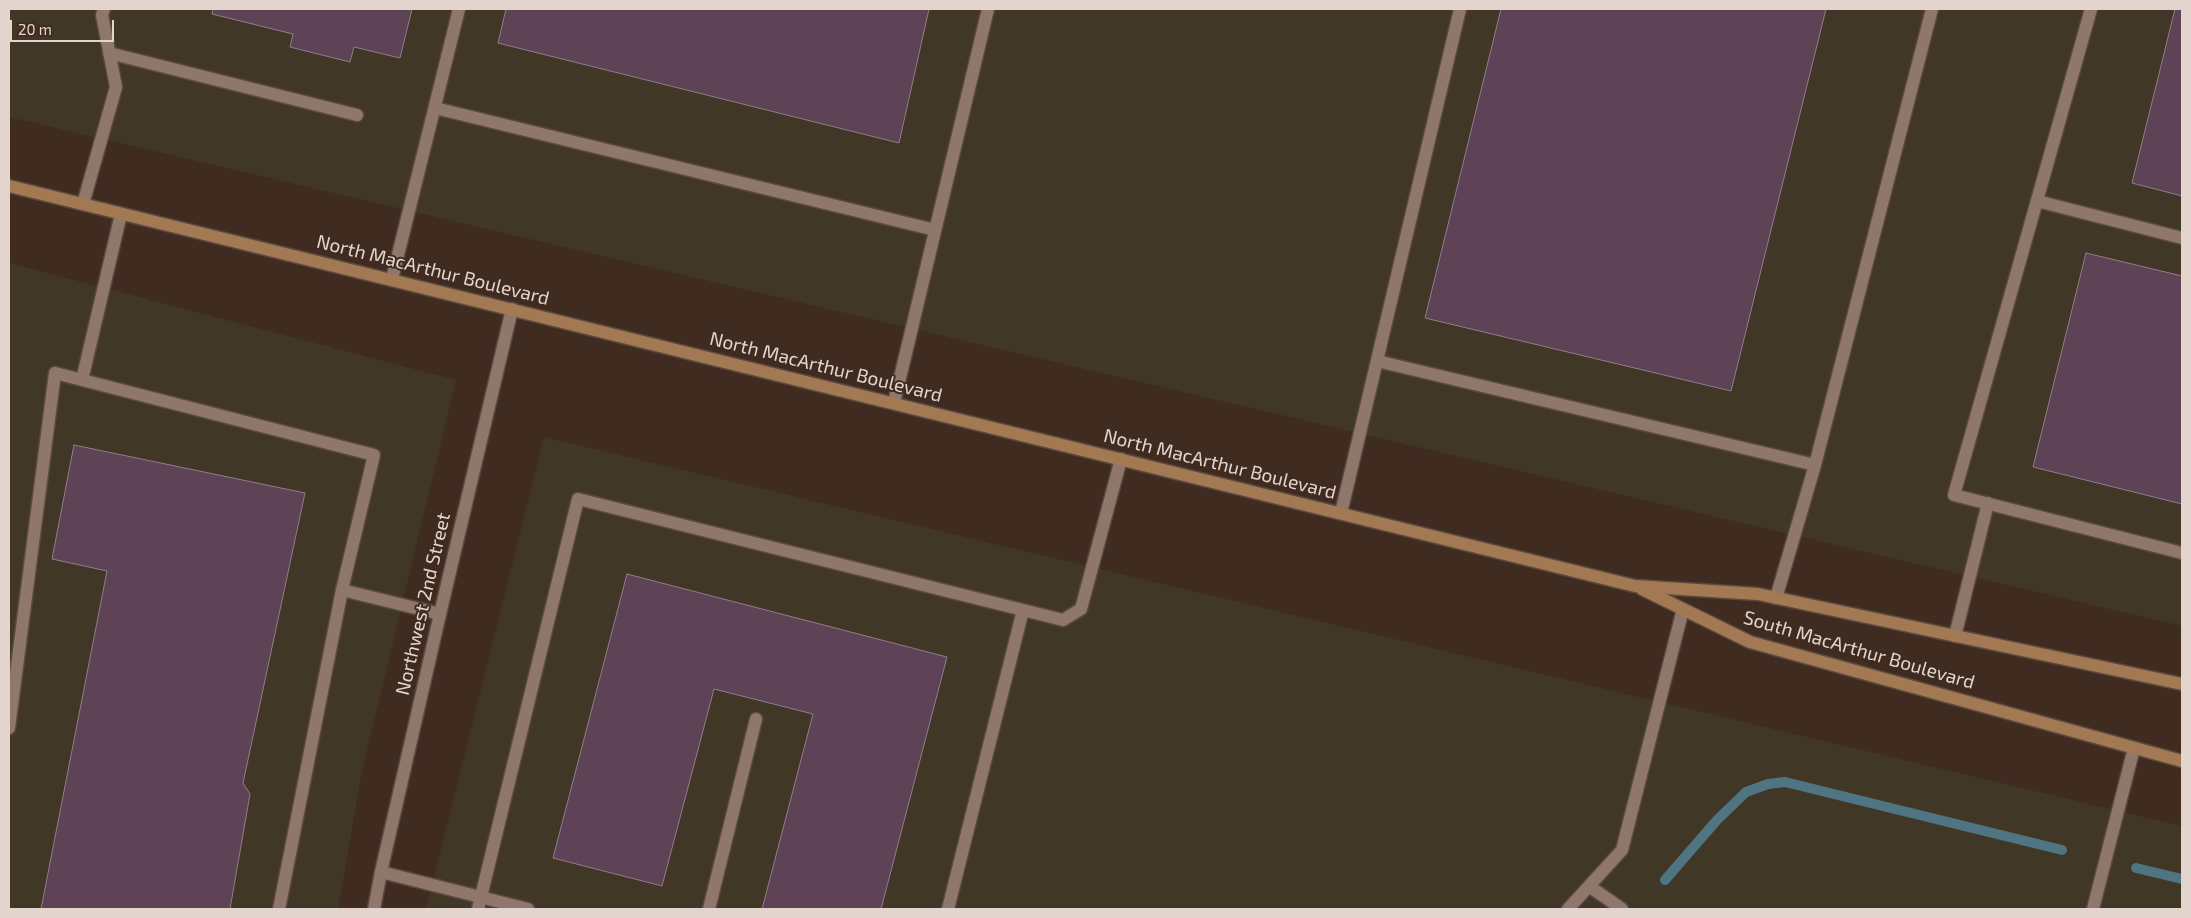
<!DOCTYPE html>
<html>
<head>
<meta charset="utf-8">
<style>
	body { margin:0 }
	#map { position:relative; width:2191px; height:918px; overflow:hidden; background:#402b21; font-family:"Exo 2",sans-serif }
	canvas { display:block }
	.frame { position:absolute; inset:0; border:10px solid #e3d5ce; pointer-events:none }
	.scale { position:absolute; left:10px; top:20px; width:104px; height:22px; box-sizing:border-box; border:2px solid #e3d5ce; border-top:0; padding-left:6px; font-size:15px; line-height:18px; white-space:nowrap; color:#e3d5ce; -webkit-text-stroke:4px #402b21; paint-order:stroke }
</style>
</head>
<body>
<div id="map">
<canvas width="2191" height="918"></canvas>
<div class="frame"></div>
<div class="scale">20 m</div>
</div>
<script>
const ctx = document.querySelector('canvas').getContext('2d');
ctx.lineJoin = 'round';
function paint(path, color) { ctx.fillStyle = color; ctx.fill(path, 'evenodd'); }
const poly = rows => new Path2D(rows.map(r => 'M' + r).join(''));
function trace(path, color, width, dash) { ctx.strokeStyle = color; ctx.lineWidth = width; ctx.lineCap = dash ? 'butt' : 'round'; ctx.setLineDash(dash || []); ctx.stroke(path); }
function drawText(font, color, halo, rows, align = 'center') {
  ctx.font = font + ' "Exo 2",sans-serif'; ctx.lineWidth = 4; ctx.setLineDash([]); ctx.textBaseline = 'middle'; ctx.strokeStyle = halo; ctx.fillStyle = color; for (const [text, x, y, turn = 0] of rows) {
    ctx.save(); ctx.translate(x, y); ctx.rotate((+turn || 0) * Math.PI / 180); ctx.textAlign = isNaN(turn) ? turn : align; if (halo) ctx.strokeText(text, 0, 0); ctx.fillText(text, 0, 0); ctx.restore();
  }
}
const industrial = poly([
	[9,9,2182,9,2182,626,9,117],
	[9,263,456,380,362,771,338,909,9,909],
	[544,437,2182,826,2182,909,426,909]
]);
const stream = poly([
	[2136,868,2182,879],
	[1665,880,1717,820,1746,792,1768,784,1785,782,2062,850]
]);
const building = poly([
	[213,9,412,9,400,58,354,47,350,62,290,47,293,34,212,14,213,9],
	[506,9,929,9,899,143,498,43,506,9],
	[1501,9,1826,9,1731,391,1425,318,1501,9],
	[2175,9,2182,9,2182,196,2132,183,2175,9],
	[2086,253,2182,276,2182,504,2033,467,2086,253],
	[74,445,305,493,243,783,250,794,230,909,41,909,107,571,52,559,74,445],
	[627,574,947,657,881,909,762,909,813,714,714,689,662,886,553,858,627,574]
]);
const service = poly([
	[2091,9,1954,495,2182,553],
	[109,53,357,115],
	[435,108,935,230],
	[2037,201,2182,238],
	[83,204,116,87,102,15,104,9],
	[392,279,459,9],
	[1377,361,1815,465],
	[82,380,121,214],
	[894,403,988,9],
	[1341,513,1460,9],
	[342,590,440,614],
	[1776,598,1815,465,1932,9],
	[1955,636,1988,503],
	[9,728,55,373,374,455,342,590,279,909],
	[381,872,528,909],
	[1589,886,1622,909],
	[478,909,578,499,1063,620,1081,609,1121,459],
	[709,909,756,719],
	[948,909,1023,610],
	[1568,909,1622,850,1683,609],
	[2093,909,2134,748]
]);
const minor = poly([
	[374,909,381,872,440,614,512,309]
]);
const secondary = poly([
	[9,186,1635,586,1758,594,2182,684],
	[1642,589,1750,642,2182,761]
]);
const streetNames = [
	["North MacArthur Boulevard",433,270,14],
	["North MacArthur Boulevard",826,367,14],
	["North MacArthur Boulevard",1220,464,14],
	["Northwest 2nd Street",423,604,-77],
	["South MacArthur Boulevard",1859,650,16]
];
paint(industrial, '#403726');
trace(stream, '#4f7582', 10);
paint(building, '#5e4256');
trace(building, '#937c8c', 1);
trace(service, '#5b4940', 15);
trace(minor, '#5b4940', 15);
trace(secondary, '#5b4940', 15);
trace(service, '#90776b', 12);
trace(minor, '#90776b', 12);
trace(secondary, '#a27953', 12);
drawText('19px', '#e3d5ce', '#402b21', streetNames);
</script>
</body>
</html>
